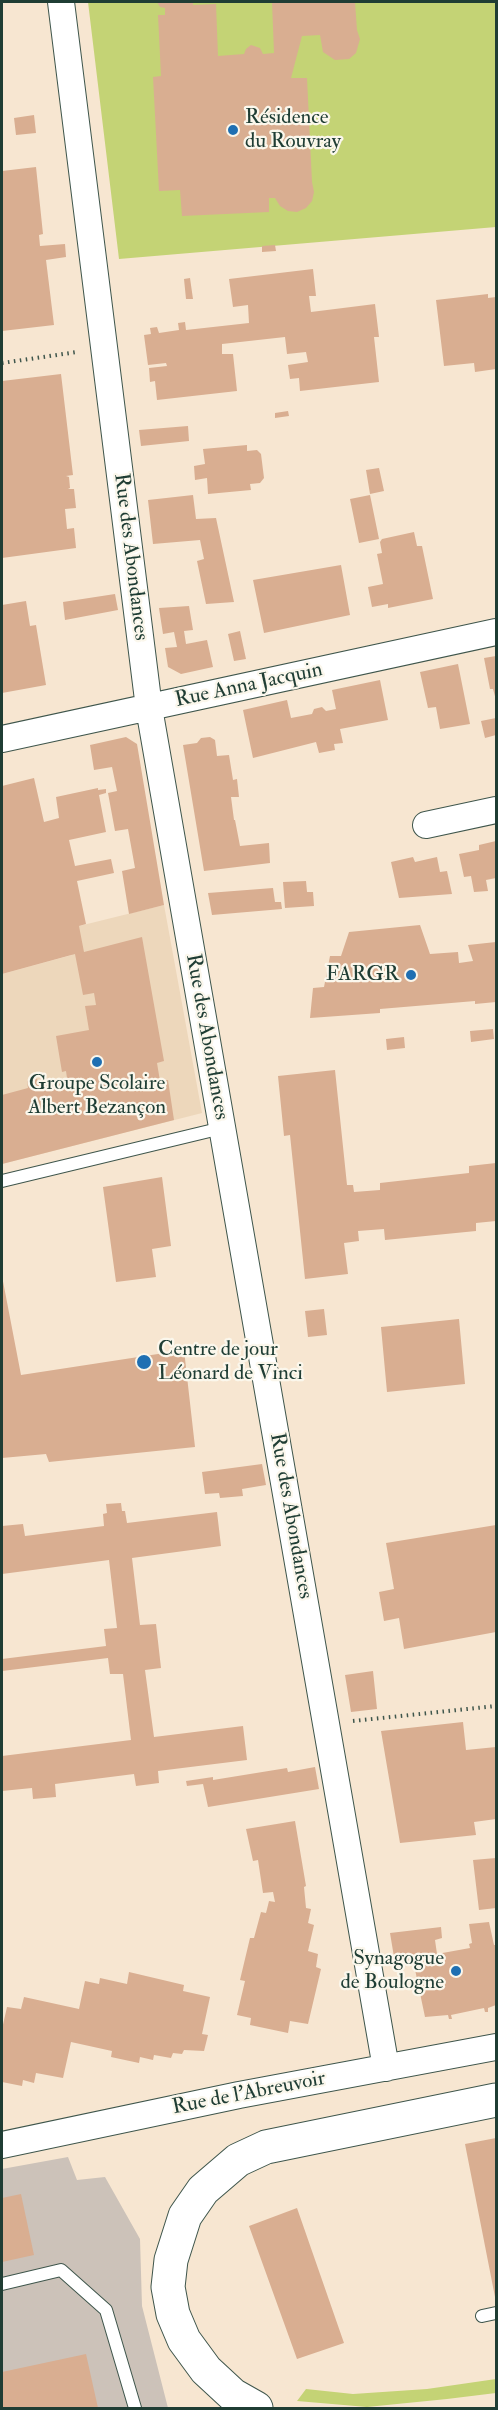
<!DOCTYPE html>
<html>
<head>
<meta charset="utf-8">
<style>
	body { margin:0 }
	#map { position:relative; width:498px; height:2410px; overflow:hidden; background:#f7e6d1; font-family:"IM FELL Double Pica",serif }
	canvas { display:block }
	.frame { position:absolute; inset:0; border:3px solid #1f3d34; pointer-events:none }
</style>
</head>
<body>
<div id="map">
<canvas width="498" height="2410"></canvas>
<div class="frame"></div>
</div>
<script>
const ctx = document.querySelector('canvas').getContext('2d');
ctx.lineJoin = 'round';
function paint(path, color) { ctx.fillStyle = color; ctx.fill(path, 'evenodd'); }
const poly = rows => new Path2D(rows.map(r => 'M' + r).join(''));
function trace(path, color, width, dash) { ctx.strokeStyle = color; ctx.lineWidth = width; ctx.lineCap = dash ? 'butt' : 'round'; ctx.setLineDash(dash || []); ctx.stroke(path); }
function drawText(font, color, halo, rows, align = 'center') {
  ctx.font = font + ' "IM FELL Double Pica",serif'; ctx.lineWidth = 4.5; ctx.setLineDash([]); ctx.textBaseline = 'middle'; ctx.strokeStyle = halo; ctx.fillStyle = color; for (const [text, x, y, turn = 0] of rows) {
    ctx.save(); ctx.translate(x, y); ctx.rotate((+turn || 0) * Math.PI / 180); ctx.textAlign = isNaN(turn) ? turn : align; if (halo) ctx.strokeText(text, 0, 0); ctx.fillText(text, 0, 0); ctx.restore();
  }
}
const built = poly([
	[164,905,202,1113,2,1164,2,974,72,955,67,929]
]);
const industrial = poly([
	[68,2157,77,2180,105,2177,140,2239,142,2306,168,2408,2,2408,2,2169]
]);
const green = poly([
	[88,2,496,2,496,227,119,259],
	[496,2379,496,2393,447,2399,367,2407,297,2401,306,2389,353,2394,427,2389]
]);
const building = poly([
	[157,2,193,2,193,5,216,4,218,56,244,54,246,49,251,45,260,48,263,54,274,53,272,2,355,2,357,30,360,39,356,53,349,59,335,60,323,52,320,35,302,36,291,78,307,78,312,182,314,192,312,201,306,208,297,212,288,211,280,206,275,198,269,198,269,212,182,216,180,190,159,191,153,77,161,76,158,15,165,15,165,8,160,7],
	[34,115,36,133,16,135,14,118],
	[36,167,43,234,39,235,40,246,65,244,66,257,46,260,54,325,2,331,2,171],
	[275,245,276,251,262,252,262,246],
	[313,269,316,296,309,296,311,312,375,304,379,337,374,337,379,382,300,391,299,378,290,379,288,365,308,362,306,352,287,354,285,337,222,344,222,354,233,354,237,391,157,400,155,381,150,382,149,368,167,366,166,363,148,365,144,335,151,334,150,328,157,327,159,333,179,330,178,323,185,322,186,330,249,323,248,305,233,307,229,279],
	[190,278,193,299,186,299,184,279],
	[488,294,488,298,496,297,496,369,475,372,474,363,444,366,436,300],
	[61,374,73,475,66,476,69,477,70,488,68,489,74,489,76,508,65,509,67,529,74,528,76,548,2,558,2,381],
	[288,411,289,416,275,418,275,413],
	[188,426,189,441,141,446,139,430],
	[247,445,247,451,257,450,261,454,264,478,260,483,250,484,251,490,208,494,207,478,195,480,194,466,205,464,203,449],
	[379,468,384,491,370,494,366,470],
	[193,495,196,519,216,518,234,602,206,604,197,561,204,559,200,540,153,544,148,500],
	[370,495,379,539,359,543,350,499],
	[414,532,417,546,422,546,433,599,388,608,388,604,372,607,368,587,383,584,377,554,382,553,380,542,382,539],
	[341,565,350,615,264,633,253,580],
	[115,594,118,610,65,620,63,602],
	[26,601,30,626,36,625,46,685,2,693,2,605],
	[189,606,193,630,184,631,186,644,207,640,213,667,181,674,168,667,165,648,177,647,174,632,163,634,159,608],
	[240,631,246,659,234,661,228,634],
	[496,656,496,700,493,689,490,689,484,658],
	[458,664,470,724,440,729,436,707,428,708,420,672],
	[380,680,388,720,340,729,343,743,334,744,335,750,319,753,316,742,253,758,243,710,287,700,291,718,312,714,314,709,322,707,326,711,336,709,332,690],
	[496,718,496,735,485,738,481,721],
	[126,737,137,744,164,905,129,914,122,871,135,868,128,829,115,831,108,793,117,791,112,767,94,770,90,745],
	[210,737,215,740,217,756,229,755,233,780,237,779,239,797,231,797,234,820,235,820,240,846,269,843,270,863,204,871,183,745,197,743,201,738],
	[34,778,44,822,59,818,56,797,98,788,98,790,106,789,106,793,99,795,106,832,69,840,75,866,111,859,114,873,77,881,86,924,79,926,84,952,142,937,164,1061,157,1063,160,1081,168,1080,174,1120,2,1164,2,1095,28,1088,27,1081,31,1078,37,1079,39,1085,67,1078,66,1071,62,1072,56,1036,89,1030,85,1006,96,1005,94,993,83,995,75,954,2,974,2,786],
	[496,841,496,878,486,880,488,891,474,892,471,876,464,877,459,854,479,850,479,845],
	[413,857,415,862,437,857,440,872,447,871,452,894,399,898,391,862],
	[306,881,307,892,313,892,314,906,285,908,283,882],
	[273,888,275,902,281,902,282,909,212,915,208,893],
	[420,925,430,954,458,952,459,963,473,961,468,945,496,942,496,1002,475,1004,475,1001,380,1009,380,1013,310,1018,313,988,324,987,330,956,341,956,349,932],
	[493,1029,494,1039,471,1042,470,1031],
	[404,1037,405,1048,387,1050,386,1039],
	[335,1070,347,1185,353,1185,354,1192,380,1190,380,1183,469,1173,469,1166,496,1163,496,1221,476,1223,476,1231,385,1240,384,1229,358,1231,359,1241,344,1243,348,1274,305,1279,290,1135,284,1136,278,1076],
	[162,1177,171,1246,152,1249,156,1277,116,1282,103,1187],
	[2,1276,21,1375,184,1350,195,1447,49,1462,46,1454,2,1458],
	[324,1309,327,1335,308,1337,305,1311],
	[459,1319,465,1384,387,1392,381,1327],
	[262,1464,266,1485,242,1489,243,1496,220,1498,219,1493,205,1494,202,1472],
	[121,1503,122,1511,125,1511,127,1523,217,1512,221,1546,132,1558,140,1625,156,1624,161,1668,145,1670,154,1737,243,1726,247,1760,158,1771,159,1783,136,1786,134,1774,55,1784,56,1797,33,1799,32,1788,2,1791,2,1756,131,1740,123,1674,110,1674,108,1658,2,1671,2,1659,106,1646,104,1629,117,1628,109,1560,2,1574,2,1526,23,1524,25,1536,104,1526,103,1514,107,1513,106,1504],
	[496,1525,496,1632,404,1649,399,1618,384,1621,379,1592,394,1589,386,1543],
	[373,1671,377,1709,351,1712,345,1675],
	[463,1722,466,1750,496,1747,496,1819,474,1822,476,1835,400,1843,381,1731],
	[315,1767,319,1789,208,1807,203,1784,187,1786,186,1781,213,1777,213,1780,287,1768,288,1772],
	[295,1821,306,1886,304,1887,306,1908,311,1909,308,1923,314,1925,308,1951,318,1954,316,1967,321,1969,308,2024,290,2021,288,2033,250,2025,251,2018,237,2015,245,1981,240,1980,250,1938,254,1938,261,1912,266,1913,269,1901,275,1902,273,1892,263,1893,258,1860,253,1861,246,1829],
	[496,1858,496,1908,479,1910,473,1860],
	[489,1922,494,1945,496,1945,496,2005,488,2008,488,2012,485,2012,484,2008,451,2015,452,2019,449,2019,448,2015,425,2017,413,1960,395,1963,390,1933,441,1927,442,1938,435,1940,437,1954,470,1948,469,1944,472,1943,469,1924],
	[129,1972,184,1985,183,1991,210,1997,202,2034,208,2035,204,2051,184,2050,182,2054,173,2053,171,2058,154,2055,153,2060,140,2057,139,2063,111,2057,112,2051,71,2042,63,2078,36,2073,34,2083,23,2080,22,2086,2,2082,2,2029,7,2007,21,2009,24,1997,79,2009,85,1981,99,1984,100,1978,127,1984],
	[496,2138,496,2297,495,2297,465,2144],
	[21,2194,34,2255,2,2262,2,2198],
	[297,2208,344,2343,297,2359,249,2226],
	[86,2354,98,2408,2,2408,2,2372]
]);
const path = poly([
	[2,363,77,352],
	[353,1721,496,1706]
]);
const service = poly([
	[2,1181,222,1128],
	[2,2284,61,2270,106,2310,135,2408],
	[482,2316,496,2313]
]);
const minor = poly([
	[61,2,149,708,386,2068],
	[2,739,496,632],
	[426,825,496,810],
	[2,2145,239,2095,496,2047]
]);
const motorway = poly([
	[256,2408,233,2395,206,2370,184,2340,173,2314,168,2287,171,2260,185,2216,203,2190,238,2160,266,2147,496,2100]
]);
const markers = [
	[233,130,6,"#1f6fb2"],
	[411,975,6,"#1f6fb2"],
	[97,1062,6,"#1f6fb2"],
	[144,1362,8,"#1f6fb2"],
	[456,1971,6,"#1f6fb2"]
];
const poiNames = [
	["Résidence",245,118],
	["du Rouvray",245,142],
	["FARGR",399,975,"right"],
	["Groupe Scolaire",97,1084,"center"],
	["Albert Bezançon",97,1108,"center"],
	["Centre de jour",158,1350],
	["Léonard de Vinci",158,1374],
	["Synagogue",444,1959,"right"],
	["de Boulogne",444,1983,"right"]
];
const streetNames = [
	["Rue des Abondances",130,557,83],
	["Rue Anna Jacquin",249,686,-12],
	["Rue des Abondances",206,1037,80],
	["Rue des Abondances",290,1516,80],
	["Rue de l'Abreuvoir",249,2094,-11]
];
paint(built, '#edd7bb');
paint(industrial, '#ccc2b9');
paint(green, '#c4d375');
paint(building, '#d9ae91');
trace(service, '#3f564c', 14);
trace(minor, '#3f564c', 28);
trace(motorway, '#3f564c', 35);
trace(path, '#3f564c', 4, [1.5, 4.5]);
trace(service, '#fff', 12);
trace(minor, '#fff', 26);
trace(motorway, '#fff', 33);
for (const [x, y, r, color] of markers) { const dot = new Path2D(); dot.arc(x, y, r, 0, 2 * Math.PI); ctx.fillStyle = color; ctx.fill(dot); trace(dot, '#fbf7ec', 2); }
drawText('21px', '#1f3d34', '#fbf7ec', poiNames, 'left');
drawText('21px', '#1f3d34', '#fbf7ec', streetNames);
</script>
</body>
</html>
